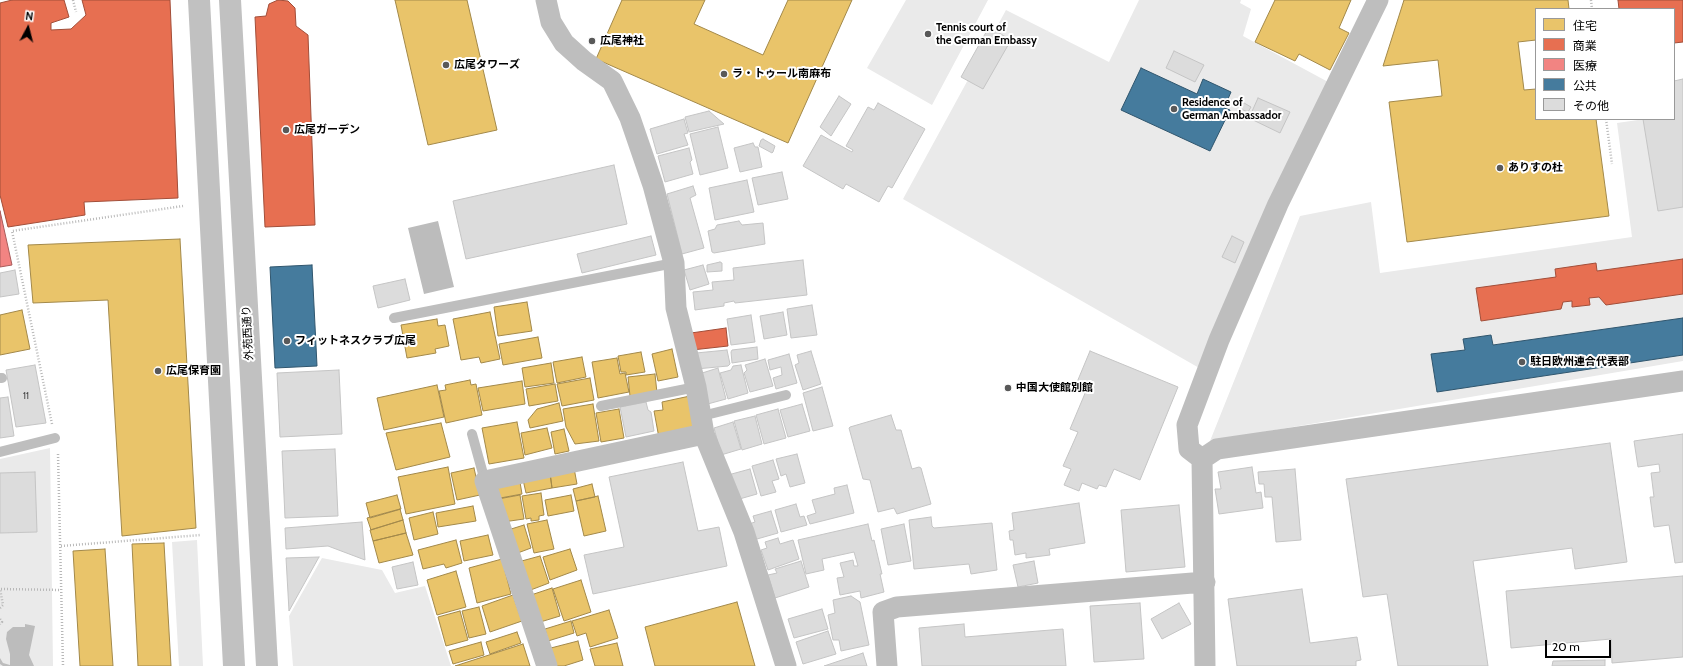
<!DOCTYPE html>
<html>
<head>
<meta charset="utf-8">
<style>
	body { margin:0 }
	#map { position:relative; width:1683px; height:666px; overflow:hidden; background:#fff; font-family:Cabin,"Noto Sans JP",sans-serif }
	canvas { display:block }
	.legend { position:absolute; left:1535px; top:8px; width:140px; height:112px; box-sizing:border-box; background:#fff; border:1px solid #999; margin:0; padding:5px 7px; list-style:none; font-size:12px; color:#000 }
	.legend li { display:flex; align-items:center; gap:8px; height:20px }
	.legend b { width:20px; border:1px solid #999 }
	.north { position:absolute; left:8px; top:8px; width:40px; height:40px; -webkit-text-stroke:3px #fff; paint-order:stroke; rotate:7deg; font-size:11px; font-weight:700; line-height:16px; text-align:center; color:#000 }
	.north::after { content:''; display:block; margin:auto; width:14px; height:18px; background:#000; clip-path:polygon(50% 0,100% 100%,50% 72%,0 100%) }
	.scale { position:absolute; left:1545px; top:640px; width:66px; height:18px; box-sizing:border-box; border:2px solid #000; border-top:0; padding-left:5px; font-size:12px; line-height:14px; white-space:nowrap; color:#000; -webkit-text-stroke:3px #fff; paint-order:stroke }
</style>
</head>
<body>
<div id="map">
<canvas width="1683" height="666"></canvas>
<ul class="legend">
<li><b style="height:11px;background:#e9c46a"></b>住宅</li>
<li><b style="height:11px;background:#e76f51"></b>商業</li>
<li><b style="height:11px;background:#f28482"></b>医療</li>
<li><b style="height:11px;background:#457b9d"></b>公共</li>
<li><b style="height:11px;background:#dcdcdc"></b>その他</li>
</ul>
<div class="north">N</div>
<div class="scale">20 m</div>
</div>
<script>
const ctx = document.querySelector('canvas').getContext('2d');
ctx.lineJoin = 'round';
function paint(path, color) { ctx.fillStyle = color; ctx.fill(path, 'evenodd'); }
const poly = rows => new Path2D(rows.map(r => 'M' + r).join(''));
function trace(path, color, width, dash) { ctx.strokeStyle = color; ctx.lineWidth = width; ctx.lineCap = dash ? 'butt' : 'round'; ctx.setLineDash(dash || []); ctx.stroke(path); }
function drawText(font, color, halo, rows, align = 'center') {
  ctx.font = font + ' Cabin,"Noto Sans JP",sans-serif'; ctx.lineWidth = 4; ctx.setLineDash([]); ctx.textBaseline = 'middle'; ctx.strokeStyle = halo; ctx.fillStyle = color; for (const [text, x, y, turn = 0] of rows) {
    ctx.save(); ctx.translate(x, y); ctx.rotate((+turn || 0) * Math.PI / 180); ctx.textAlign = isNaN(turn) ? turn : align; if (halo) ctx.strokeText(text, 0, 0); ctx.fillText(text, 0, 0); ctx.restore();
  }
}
const green = poly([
	[906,0,988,0,932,105,867,68],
	[1139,0,1241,0,1240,3,1251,9,1243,36,1330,83,1201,369,903,199,1006,10,1109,62],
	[1683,114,1683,361,1210,441,1300,216,1371,202,1380,273,1632,237,1617,123,1645,119,1674,119],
	[50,448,53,666,0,666,0,459],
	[197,540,203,666,179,666,172,542],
	[322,558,382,570,395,593,425,586,451,666,293,666,289,616]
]);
const water = poly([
	[438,221,454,287,424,294,408,228],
	[25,624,35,626,29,655,34,666,3,666,0,664,0,658,3,663,10,665,10,654,6,639,7,632,13,627,25,627]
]);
const homes = poly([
	[395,0,467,0,497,130,428,145,395,0],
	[622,0,705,0,694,24,763,55,788,0,852,0,788,143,596,59,622,0],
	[1275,0,1351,0,1339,28,1349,33,1330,70,1299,54,1295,61,1255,42,1275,0],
	[1404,0,1568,0,1569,9,1536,9,1536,40,1518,42,1524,90,1536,89,1536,119,1596,119,1609,216,1407,242,1389,102,1442,96,1438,60,1383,66,1404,0],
	[180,239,196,528,122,536,108,300,33,303,28,245,180,239],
	[527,302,532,331,498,336,494,307,527,302],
	[22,310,30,349,0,355,0,315,22,310],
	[490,312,500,359,481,363,479,357,461,360,453,319,490,312],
	[437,319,438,326,445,325,449,346,435,349,436,353,407,358,401,325,437,319],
	[538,337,542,358,503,365,499,344,538,337],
	[672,349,678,377,658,381,652,354,672,349],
	[641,352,645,372,626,375,626,372,621,372,618,356,641,352],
	[582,357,586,377,557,383,553,362,582,357],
	[617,358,620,374,625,373,629,392,598,398,592,362,617,358],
	[551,363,554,383,525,387,522,368,551,363],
	[655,374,657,393,630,396,628,377,655,374],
	[590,378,594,400,562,406,557,384,590,378],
	[470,380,471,385,476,384,482,415,446,423,439,391,446,390,445,385,470,380],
	[522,381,525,404,483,411,478,388,522,381],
	[555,384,558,401,529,406,526,389,555,384],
	[437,385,444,417,384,430,377,398,437,385],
	[690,396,697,430,659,438,654,411,663,410,662,402,690,396],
	[559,403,563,421,530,428,528,420,537,409,559,403],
	[593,404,599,441,575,444,566,427,563,409,593,404],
	[619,409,624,438,601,442,596,413,619,409],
	[517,422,524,458,489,464,482,428,517,422],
	[441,423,450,457,396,470,386,433,441,423],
	[547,428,552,448,525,455,521,433,547,428],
	[564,429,569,451,555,454,551,432,564,429],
	[448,467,455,504,406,514,398,477,448,467],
	[474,468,480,495,457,500,451,473,474,468],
	[574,468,577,484,552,488,550,473,574,468],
	[550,473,552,488,526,493,522,475,550,473],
	[519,476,522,494,495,499,492,483,519,476],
	[592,484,595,497,576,501,573,489,592,484],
	[541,493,544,515,539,516,539,520,531,521,531,518,526,519,522,496,541,493],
	[397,495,401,509,370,518,366,503,397,495],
	[520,495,524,519,503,522,498,499,520,495],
	[571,495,574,511,548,516,545,500,571,495],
	[598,496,606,531,584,536,576,501,598,496],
	[473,506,476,521,438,527,436,513,473,506],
	[400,509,403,520,371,530,367,518,400,509],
	[433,512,438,534,414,540,409,518,433,512],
	[403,520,406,533,373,541,370,530,403,520],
	[547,520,554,549,534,553,527,524,547,520],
	[524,525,531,548,515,554,508,530,524,525],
	[406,533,413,555,379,563,373,541,406,533],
	[488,535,493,555,464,561,460,541,488,535],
	[456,540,462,563,446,568,444,564,423,569,418,550,456,540],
	[164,543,171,666,138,666,132,544,164,543],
	[105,549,113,666,80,666,73,551,105,549],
	[570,549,577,570,550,580,543,557,570,549],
	[540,556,549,583,528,591,518,562,540,556],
	[502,559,511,594,477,603,469,568,502,559],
	[456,571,466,607,437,615,427,580,456,571],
	[581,580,591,612,564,621,553,589,581,580],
	[552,588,560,616,537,623,528,596,552,588],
	[513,595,522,621,490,632,482,606,513,595],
	[737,602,755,666,655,666,645,627,737,602],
	[479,607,486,634,469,638,462,611,479,607],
	[609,610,618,638,590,647,586,633,577,636,572,621,609,610],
	[460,611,468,640,446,646,438,617,460,611],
	[571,621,574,633,548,641,545,629,571,621],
	[517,632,521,643,490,654,486,642,517,632],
	[578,641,583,660,564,666,551,666,547,649,578,641],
	[481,642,484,655,453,664,449,651,481,642],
	[617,643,623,666,595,666,590,649,617,643],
	[523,644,530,666,455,666,523,644]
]);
const shops = poly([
	[12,0,64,0,69,17,51,23,51,30,71,29,86,15,82,0,170,0,178,198,84,202,85,215,8,227,0,195,0,3,12,0],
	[278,0,288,1,295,8,296,26,308,35,315,225,265,227,255,17,266,16,269,4,278,0],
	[1618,0,1683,0,1683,42,1674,43,1674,9,1619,9,1618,0],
	[1683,259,1683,294,1606,305,1599,297,1589,298,1590,305,1572,307,1572,301,1563,302,1561,309,1481,321,1476,288,1556,277,1555,269,1596,263,1597,271,1683,259],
	[726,328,728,346,692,350,691,333,726,328]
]);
const health = poly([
	[0,211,12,265,0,267,0,211]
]);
const public = poly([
	[1141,68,1197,94,1203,79,1231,92,1224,108,1230,110,1210,151,1121,110,1141,68],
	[312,265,317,366,275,368,270,267,312,265],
	[1683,318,1683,355,1437,392,1431,354,1465,350,1463,339,1491,335,1493,345,1683,318]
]);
const building = poly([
	[989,27,1011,40,983,89,961,77,989,27],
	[1174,51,1204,65,1195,82,1166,68,1174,51],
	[1683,79,1683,207,1658,211,1643,119,1674,119,1674,81,1683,79],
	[839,96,851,104,831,136,820,127,839,96],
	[1258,98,1290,112,1280,133,1249,118,1258,98],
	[1239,100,1251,107,1248,112,1236,107,1239,100],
	[878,103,925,129,892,188,888,186,879,202,846,184,843,189,803,166,821,135,852,152,853,150,846,146,868,107,874,110,878,103],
	[709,111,724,124,689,132,685,117,709,111],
	[684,119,688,133,684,134,688,145,657,154,650,129,684,119],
	[718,127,728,168,700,175,690,134,718,127],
	[763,139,775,146,773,152,772,153,759,146,761,140,763,139],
	[753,143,755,147,758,147,762,167,740,172,734,148,753,143],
	[689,148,692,160,690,162,693,174,665,182,658,156,689,148],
	[614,165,627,224,466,259,453,201,614,165],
	[782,172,788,199,758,205,752,178,782,172],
	[747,180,754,212,715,220,709,188,747,180],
	[693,186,696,195,690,198,704,248,682,254,667,194,693,186],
	[739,221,742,225,763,223,765,244,714,253,712,252,708,231,715,229,717,225,739,221],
	[651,236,656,255,582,273,577,254,651,236],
	[1232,236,1244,242,1235,263,1222,257,1232,236],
	[803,260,807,295,735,303,734,301,724,303,724,306,695,310,693,292,713,290,712,282,734,280,733,268,803,260],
	[720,262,722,263,722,271,707,272,707,265,720,262],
	[703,265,709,284,690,290,684,270,703,265],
	[15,270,19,294,0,297,0,273,15,270],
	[405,279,410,300,378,308,373,286,405,279],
	[812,305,817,335,791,338,787,309,812,305],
	[783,312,787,335,764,339,760,316,783,312],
	[751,315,755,342,731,345,727,319,751,315],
	[757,347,758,359,732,363,731,352,732,350,757,347],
	[727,350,730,364,728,366,696,369,696,353,727,350],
	[811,351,821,384,803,390,795,365,799,363,797,355,811,351],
	[1090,351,1178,387,1140,480,1114,469,1106,487,1099,485,1097,489,1082,483,1079,491,1064,485,1071,469,1063,466,1078,432,1070,429,1086,391,1075,387,1090,351],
	[789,354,797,383,776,389,773,378,782,375,781,367,770,370,768,360,789,354],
	[765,359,773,386,750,392,744,373,747,370,745,365,765,359],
	[35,365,46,423,16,427,6,370,35,365],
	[741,365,748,393,728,399,720,373,731,370,733,366,741,365],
	[718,368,726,399,704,405,699,374,718,368],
	[339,370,342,434,280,437,277,373,339,370],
	[822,387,833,426,813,431,803,393,822,387],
	[8,397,14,436,0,438,0,398,8,397],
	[646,402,648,410,651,412,654,431,626,437,620,407,646,402],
	[802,404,810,431,788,437,780,410,802,404],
	[778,409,786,438,764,444,756,415,778,409],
	[891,415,896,430,901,430,912,469,919,467,921,468,931,504,897,514,894,508,878,512,870,480,863,479,849,428,850,427,891,415],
	[755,416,762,444,742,450,734,421,755,416],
	[733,422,741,449,721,455,714,428,733,422],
	[1683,434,1683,562,1675,563,1669,525,1654,527,1650,497,1654,497,1651,473,1660,472,1659,464,1638,467,1634,441,1683,434],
	[1610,443,1627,562,1575,569,1572,548,1473,561,1488,666,1398,666,1387,594,1363,597,1346,479,1610,443],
	[335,449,338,516,285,518,282,451,335,449],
	[797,454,805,483,790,487,786,474,781,476,776,459,797,454],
	[773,460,779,479,772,481,776,492,761,496,752,466,773,460],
	[683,462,698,531,719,527,727,566,593,594,584,555,624,547,609,477,683,462],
	[1252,467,1256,493,1261,492,1263,508,1219,514,1215,489,1221,489,1218,472,1252,467],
	[750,469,757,494,736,500,728,475,750,469],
	[1295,469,1301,540,1276,542,1272,497,1265,497,1264,484,1259,484,1258,472,1295,469],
	[35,472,37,532,0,533,0,473,35,472],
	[847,485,854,513,810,524,807,516,816,513,812,500,835,494,834,488,847,485],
	[1079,503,1085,543,1049,549,1050,555,1026,558,1026,553,1015,555,1013,540,1010,540,1009,531,1014,530,1012,513,1079,503],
	[796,504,800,517,804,516,807,525,781,532,775,510,796,504],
	[1179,505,1185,567,1126,572,1121,510,1179,505],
	[771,511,778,533,750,541,746,525,755,522,753,516,771,511],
	[931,517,932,526,934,528,992,523,997,570,971,574,969,564,914,569,909,520,931,517],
	[362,522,365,560,328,546,286,549,285,528,362,522],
	[868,524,872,541,874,540,882,574,880,574,884,592,861,598,860,591,840,595,837,578,844,577,840,563,853,560,854,566,858,566,854,552,822,559,824,570,806,574,798,540,868,524],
	[904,524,911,561,888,565,881,529,904,524],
	[778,538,780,544,793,540,799,559,768,570,761,550,767,548,765,542,778,538],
	[319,557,289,611,286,558,319,557],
	[801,561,809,587,775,598,768,575,777,573,775,569,801,561],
	[1034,561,1038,583,1018,587,1013,565,1034,561],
	[413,562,418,585,397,589,392,567,413,562],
	[1683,576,1683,657,1612,663,1611,639,1511,648,1506,591,1683,576],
	[1302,589,1310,643,1357,637,1361,660,1356,661,1356,666,1237,666,1228,599,1302,589],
	[851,596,860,602,869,645,841,651,839,640,833,640,828,615,835,613,833,600,851,596],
	[1140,603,1144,659,1094,662,1090,606,1140,603],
	[1179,603,1191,624,1162,639,1151,619,1179,603],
	[822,609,828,629,794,638,788,619,822,609],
	[964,624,965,637,1063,629,1066,666,922,666,919,628,964,624],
	[828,631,836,654,803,664,796,642,828,631],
	[863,653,867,666,824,666,863,653],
	[1605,660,1605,666,1552,666,1553,661,1605,660]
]);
const path = poly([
	[73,0,76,12],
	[1591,0,1592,9],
	[1606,119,1612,164],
	[52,424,12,231,183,206],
	[58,454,63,666],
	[61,546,201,535],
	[1,589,61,590],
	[0,608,3,605,0,589],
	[0,619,2,622,0,624]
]);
const service = poly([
	[394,318,674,263],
	[0,378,2,378],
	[601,406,696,387],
	[702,416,786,395],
	[472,434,485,481],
	[0,452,55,438]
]);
const minor = poly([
	[546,0,551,22,564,43,584,61,612,81,630,118,653,185,674,263,676,308,696,387,704,434,744,532,786,666],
	[1202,459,1189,449,1187,425,1219,340,1278,204,1378,0],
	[1202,459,1217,449,1683,381],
	[1202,459,1205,666],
	[547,666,485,481,704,434],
	[887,666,883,612,897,607,1205,582]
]);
const secondary = poly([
	[199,0,234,666],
	[230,0,267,666]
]);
const markers = [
	[928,34,4,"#595959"],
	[592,41,4,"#595959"],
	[446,65,4,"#595959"],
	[724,74,4,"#595959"],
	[1174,109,4,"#595959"],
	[286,130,4,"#595959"],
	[1500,168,4,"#595959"],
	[287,341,4,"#595959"],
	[1522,362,4,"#595959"],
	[158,371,4,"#595959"],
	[1008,388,4,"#595959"]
];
const numberNames = [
	["11",26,396]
];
const poiNames = [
	["Tennis court of",936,28],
	["the German Embassy",936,41],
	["広尾神社",600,41],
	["広尾タワーズ",454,65],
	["ラ・トゥール南麻布",732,74],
	["Residence of",1182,103],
	["German Ambassador",1182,116],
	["広尾ガーデン",294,130],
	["ありすの杜",1508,168],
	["フィットネスクラブ広尾",295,341],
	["駐日欧州連合代表部",1530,362],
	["広尾保育園",166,371],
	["中国大使館別館",1016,388]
];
const streetNames = [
	["外苑西通り",248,333,-93]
];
paint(green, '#eaeaea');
paint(water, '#bcbcbc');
paint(homes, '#e9c46a');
trace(homes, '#a3894a', 1);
paint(shops, '#e76f51');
trace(shops, '#a24e39', 1);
paint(health, '#f28482');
trace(health, '#a95c5b', 1);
paint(public, '#457b9d');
trace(public, '#30566e', 1);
paint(building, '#dcdcdc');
trace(building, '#c5c5c5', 1);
trace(path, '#b8b8b8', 2.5, [1, 2]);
trace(service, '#bebebe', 10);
trace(minor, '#bebebe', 21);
trace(secondary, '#c1c1c1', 22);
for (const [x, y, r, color] of markers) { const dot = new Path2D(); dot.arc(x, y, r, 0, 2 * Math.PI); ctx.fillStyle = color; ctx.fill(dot); trace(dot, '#fff', 1.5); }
drawText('9px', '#373737', null, numberNames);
drawText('bold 11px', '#000', '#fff', poiNames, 'left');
drawText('11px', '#000', '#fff', streetNames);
</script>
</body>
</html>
